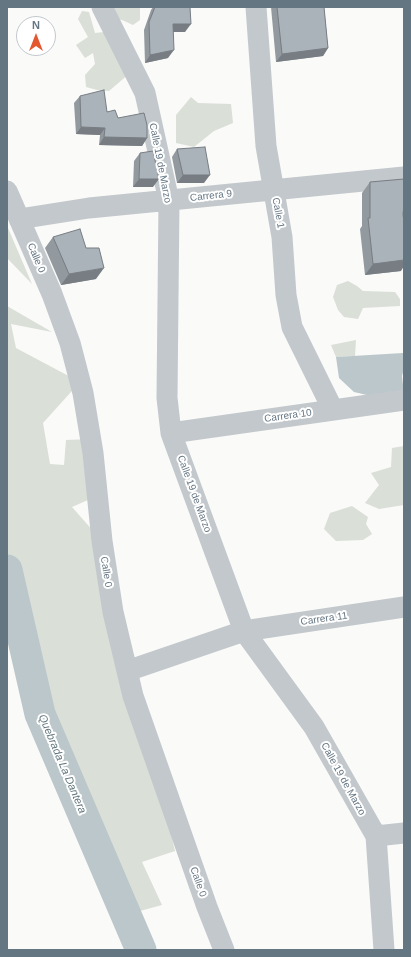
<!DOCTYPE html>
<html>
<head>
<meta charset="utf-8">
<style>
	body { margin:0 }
	#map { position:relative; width:411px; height:957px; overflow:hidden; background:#fafaf8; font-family:Arial,sans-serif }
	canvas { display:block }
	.frame { position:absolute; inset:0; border:8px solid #657683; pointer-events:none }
	.north { position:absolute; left:16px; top:16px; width:40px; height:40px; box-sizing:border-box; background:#fff; border:1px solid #c1c8cd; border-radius:50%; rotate:0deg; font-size:11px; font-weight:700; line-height:16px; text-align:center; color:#657683 }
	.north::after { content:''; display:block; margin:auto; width:14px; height:18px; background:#e4572e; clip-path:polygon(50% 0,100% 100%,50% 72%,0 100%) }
</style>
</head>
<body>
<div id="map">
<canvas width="411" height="957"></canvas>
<div class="frame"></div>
<div class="north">N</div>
</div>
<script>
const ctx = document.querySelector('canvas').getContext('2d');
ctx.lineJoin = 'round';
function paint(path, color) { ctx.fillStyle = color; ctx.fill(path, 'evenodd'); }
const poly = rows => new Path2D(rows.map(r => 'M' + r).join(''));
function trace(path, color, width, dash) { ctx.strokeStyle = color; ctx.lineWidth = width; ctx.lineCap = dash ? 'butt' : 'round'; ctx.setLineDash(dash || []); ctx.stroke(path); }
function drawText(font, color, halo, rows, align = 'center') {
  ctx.font = font + ' Arial,sans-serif'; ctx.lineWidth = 4; ctx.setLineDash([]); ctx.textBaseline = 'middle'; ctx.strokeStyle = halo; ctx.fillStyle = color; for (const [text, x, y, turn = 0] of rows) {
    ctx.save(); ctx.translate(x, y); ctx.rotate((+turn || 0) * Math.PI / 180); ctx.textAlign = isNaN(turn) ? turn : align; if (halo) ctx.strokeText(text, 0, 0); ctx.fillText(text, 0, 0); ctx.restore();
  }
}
const green = poly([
	[111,7,140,7,140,20,133,25,122,20,114,19],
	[82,11,89,12,95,33,114,31,130,73,109,91,97,90,86,87,85,75,95,64,93,53,85,58,76,45,88,37,78,19],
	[191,97,198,103,231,104,233,123,214,131,194,147,176,143,176,115],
	[7,227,8,228,32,284,7,258],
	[348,281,357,286,363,291,395,292,400,299,400,306,363,308,358,319,344,317,338,310,333,297,337,285],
	[7,306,52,332,11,324,16,348,80,382,43,423,50,464,64,465,66,440,91,439,97,496,72,507,102,541,175,851,142,862,162,905,140,911,40,714,7,570],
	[356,340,355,356,336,357,331,345],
	[404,446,404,505,379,509,365,503,379,485,371,473,391,467,392,448],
	[352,506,368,517,366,524,372,534,363,540,336,541,324,529,330,513]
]);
const water = poly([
	[403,353,404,369,402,376,404,394,371,396,354,392,339,378,336,357]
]);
const river = poly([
	[7,570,40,714,141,950]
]);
const minor = poly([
	[102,7,145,93,169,201,167,398,171,433,244,631,314,727,376,836,384,950],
	[256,7,266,146,282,237,286,295,292,327,333,410],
	[7,191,52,294,70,343,83,393,93,453,102,541,113,612,133,696,207,907,224,950],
	[19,219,89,208,404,177],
	[171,433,404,400],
	[127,671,244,631,404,607],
	[376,836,404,833]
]);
const wall = poly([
	[153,7,190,7,185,32,173,32,168,58,145,63,144,30,151,10],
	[271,7,324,7,328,48,323,56,276,62],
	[80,96,118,118,147,138,142,146,99,145,100,135,76,134,74,103],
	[177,149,204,183,177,183,172,157],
	[140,153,153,187,133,187,134,161],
	[370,182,403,214,401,271,365,275,360,229,362,226,362,193],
	[53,237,96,279,61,285,45,248]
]);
const shadedWall = poly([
	[173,24,191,24,185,32,167,32],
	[328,48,323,56,276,62,282,54],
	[174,50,168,58,145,63,150,55],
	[81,127,105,128,100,135,76,134],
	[104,137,147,138,142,146,99,145],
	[183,175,210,175,204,183,177,183],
	[139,179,159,179,153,187,133,187],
	[404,260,404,266,401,271,365,275,373,264],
	[104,268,96,279,61,285,69,274]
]);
const building = poly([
	[155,7,190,7,191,24,173,24,174,50,150,55,149,22,155,7],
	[277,7,324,7,328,48,282,54,277,7],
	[104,90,107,112,115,110,118,118,144,113,147,125,147,138,104,137,105,128,81,127,80,96,104,90],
	[205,147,210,175,183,175,177,149,205,147],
	[153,151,159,179,139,179,140,153,153,151],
	[404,179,404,205,403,214,404,223,404,260,373,264,368,218,370,218,370,182,404,179],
	[80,229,86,248,99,248,104,268,69,274,53,237,80,229]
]);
const streetNames = [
	["Calle 19 de Marzo",160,163,79],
	["Carrera 9",211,196,-6],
	["Calle 1",278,213,80],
	["Calle 0",36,258,67],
	["Carrera 10",288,416,-8],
	["Calle 19 de Marzo",194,494,70],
	["Calle 0",106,572,81],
	["Carrera 11",324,619,-8],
	["Calle 19 de Marzo",343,779,61],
	["Calle 0",198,882,71]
];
const waterNames = [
	["Quebrada La Dantera",62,764,67]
];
paint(green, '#dadfd7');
paint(water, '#bbc7cb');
trace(river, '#bbc7cb', 31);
trace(minor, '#c3c8cc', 21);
paint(wall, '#929a9f');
paint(shadedWall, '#777d82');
paint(building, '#aab3b9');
trace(building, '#777d82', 1);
drawText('10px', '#657683', '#fff', streetNames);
drawText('italic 11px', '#60757c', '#fff', waterNames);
</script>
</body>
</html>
